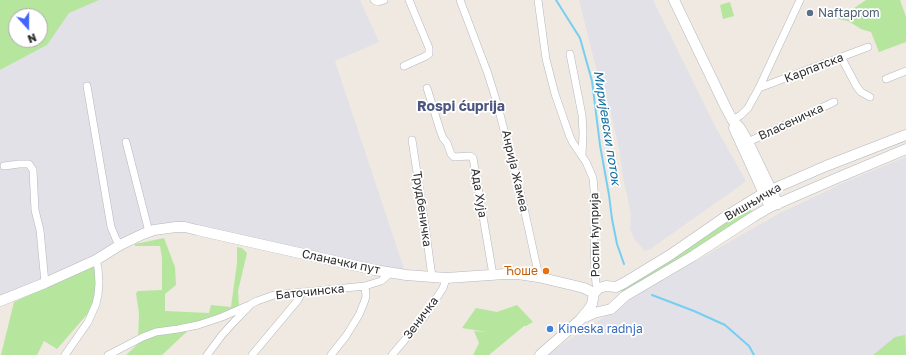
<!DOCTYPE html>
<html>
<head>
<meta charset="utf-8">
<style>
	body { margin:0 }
	#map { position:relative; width:906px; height:355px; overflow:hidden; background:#efe9e1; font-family:"Golos Text",sans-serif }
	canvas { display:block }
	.north { position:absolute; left:8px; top:8px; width:40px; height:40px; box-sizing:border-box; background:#fff; border:1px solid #ababab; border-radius:50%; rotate:159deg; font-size:11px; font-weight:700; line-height:16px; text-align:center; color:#2e2e2e }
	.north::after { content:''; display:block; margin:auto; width:14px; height:18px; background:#4264fb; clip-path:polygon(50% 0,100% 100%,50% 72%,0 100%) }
</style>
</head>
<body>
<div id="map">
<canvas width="906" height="355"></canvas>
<div class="north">N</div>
</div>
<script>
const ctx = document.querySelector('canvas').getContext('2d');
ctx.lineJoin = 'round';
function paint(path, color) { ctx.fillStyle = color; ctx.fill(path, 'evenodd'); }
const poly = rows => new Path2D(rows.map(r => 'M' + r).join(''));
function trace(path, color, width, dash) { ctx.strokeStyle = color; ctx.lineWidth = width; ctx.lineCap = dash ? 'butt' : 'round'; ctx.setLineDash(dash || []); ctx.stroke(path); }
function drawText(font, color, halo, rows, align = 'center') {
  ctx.font = font + ' "Golos Text",sans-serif'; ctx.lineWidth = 3.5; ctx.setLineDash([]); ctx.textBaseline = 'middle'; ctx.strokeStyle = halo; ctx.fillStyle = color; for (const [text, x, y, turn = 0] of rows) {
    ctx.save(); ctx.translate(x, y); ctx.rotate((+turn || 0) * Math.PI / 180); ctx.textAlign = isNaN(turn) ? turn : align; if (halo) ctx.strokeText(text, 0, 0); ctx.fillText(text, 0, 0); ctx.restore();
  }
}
const industrial = poly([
	[66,0,360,0,379,42,335,61,406,275,170,228,0,301,0,70,47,45],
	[579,0,653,0,715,126,746,181,734,190,656,245,651,249,645,251,635,240,630,229,631,214,624,182,619,148,609,105,599,80],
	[906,157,906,355,546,355,642,292,778,214,829,190,838,185]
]);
const green = poly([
	[0,0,99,0,69,13,47,45,0,70],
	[16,16,40,16,40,40,16,40],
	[866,0,900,0,906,17,906,42,879,52,871,32,861,29,848,21,838,19],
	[730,2,734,16,723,19,720,5],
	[749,208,752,212,676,261,622,292,621,290],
	[164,238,175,267,176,285,165,294,165,311,209,313,211,305,231,307,237,263,237,247,242,248,247,253,238,291,239,306,196,323,162,355,126,355,138,344,139,313,136,293,138,291,162,290,162,258,160,246,135,246,135,244],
	[97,264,96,304,57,349,44,341,37,355,1,355,14,302],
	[517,305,533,322,526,326,524,326,489,355,473,355,479,343,474,331,487,332,462,328,476,308,497,312],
	[905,335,906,355,873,355,895,337]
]);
const stream = poly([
	[556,0,580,38,592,81,600,145,609,195,612,219,617,244,624,264],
	[652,295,694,311,725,325,749,346,754,355]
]);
const street = poly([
	[374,0,378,2,384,0],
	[460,0,488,74,497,103,522,199,538,272,538,277],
	[538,0,546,59,555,94,570,137,573,143,586,162,593,178,596,213,594,237,595,272,596,284,599,288],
	[570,54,582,115,583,133,582,155],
	[841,57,857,87,861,92,870,97],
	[404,66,426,56,429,54,429,48,409,0],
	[886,79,906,71],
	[87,86,111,227,116,239,120,245],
	[427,88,440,130,443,138,447,143,451,154,454,157,470,156,473,158,493,275],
	[759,88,868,47],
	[733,120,741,115,748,108,759,88,800,0],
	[412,140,425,225,432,277],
	[126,142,149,232],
	[748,142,834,102],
	[4,166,19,164,29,164,33,170,35,210,40,230,45,283],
	[65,355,88,322,96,304,98,295,99,283,98,268,96,260],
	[108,355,143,337,156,332,178,329,198,325,222,317,247,306],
	[207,355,222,335,232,324,251,304,257,301,274,295,365,286],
	[252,355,298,300,302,292],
	[331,355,346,336,359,315,365,300,366,296,365,286,381,281,387,276,390,273],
	[392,355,424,317,443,288,445,282,446,278]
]);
const secondary = poly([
	[674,0,726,108,733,121,740,128,748,142,778,204],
	[734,128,770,207],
	[0,301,45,283,96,260,120,245,143,234,154,230,176,227,185,227,197,230,375,270,406,275,446,278,505,274,518,274,538,277,576,286,584,288,594,293],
	[583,318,594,313,611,309,625,296,693,256,753,217,770,207,837,178,906,149],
	[540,355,580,320,589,309,592,304,594,293,599,288,606,286,616,287,624,283,670,255,725,217,764,193,826,166,906,135]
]);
const markers = [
	[810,13,4,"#5c6f8a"],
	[546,271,4,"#e8710a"],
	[550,329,4,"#3f7fe0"]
];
const serviceNames = [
	["Naftaprom",818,13]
];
const streetNames = [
	["Карпатска",814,68,-21],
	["Власеничка",791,122,-25],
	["Анрија Жамеа",515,171,77],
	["Ада Хуја",479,193,81],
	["Вишњичка",753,202,-30],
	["Трудбеничка",422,209,82],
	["Роспи ћуприја",595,235,-91],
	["Сланачки пут",341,262,12],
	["Баточинска",310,292,-6],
	["Зеничка",421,318,-53]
];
const foodNames = [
	["Ћоше",538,271]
];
const shopNames = [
	["Kineska radnja",558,329]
];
const waterNames = [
	["Миријевски поток",607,128,81]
];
const quarterNames = [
	["Rospi ćuprija",461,107]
];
paint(industrial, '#e3e1e8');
paint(green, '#b6e59e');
trace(stream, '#75cff0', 2);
trace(street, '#b4b7c1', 8);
trace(secondary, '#b4b7c1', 11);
trace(street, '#fff', 7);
trace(secondary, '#fff', 10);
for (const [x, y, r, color] of markers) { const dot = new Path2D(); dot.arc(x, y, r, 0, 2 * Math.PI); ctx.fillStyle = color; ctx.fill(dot); trace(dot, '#fff', 1.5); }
drawText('12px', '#4e5e75', '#fff', serviceNames, 'left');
drawText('12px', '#2e2e2e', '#fff', streetNames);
drawText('12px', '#c56008', '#fff', foodNames, 'right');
drawText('12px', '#366cbe', '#fff', shopNames, 'left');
drawText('italic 13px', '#0d6fa3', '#fff', waterNames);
drawText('bold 14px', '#4d5680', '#fff', quarterNames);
</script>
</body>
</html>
